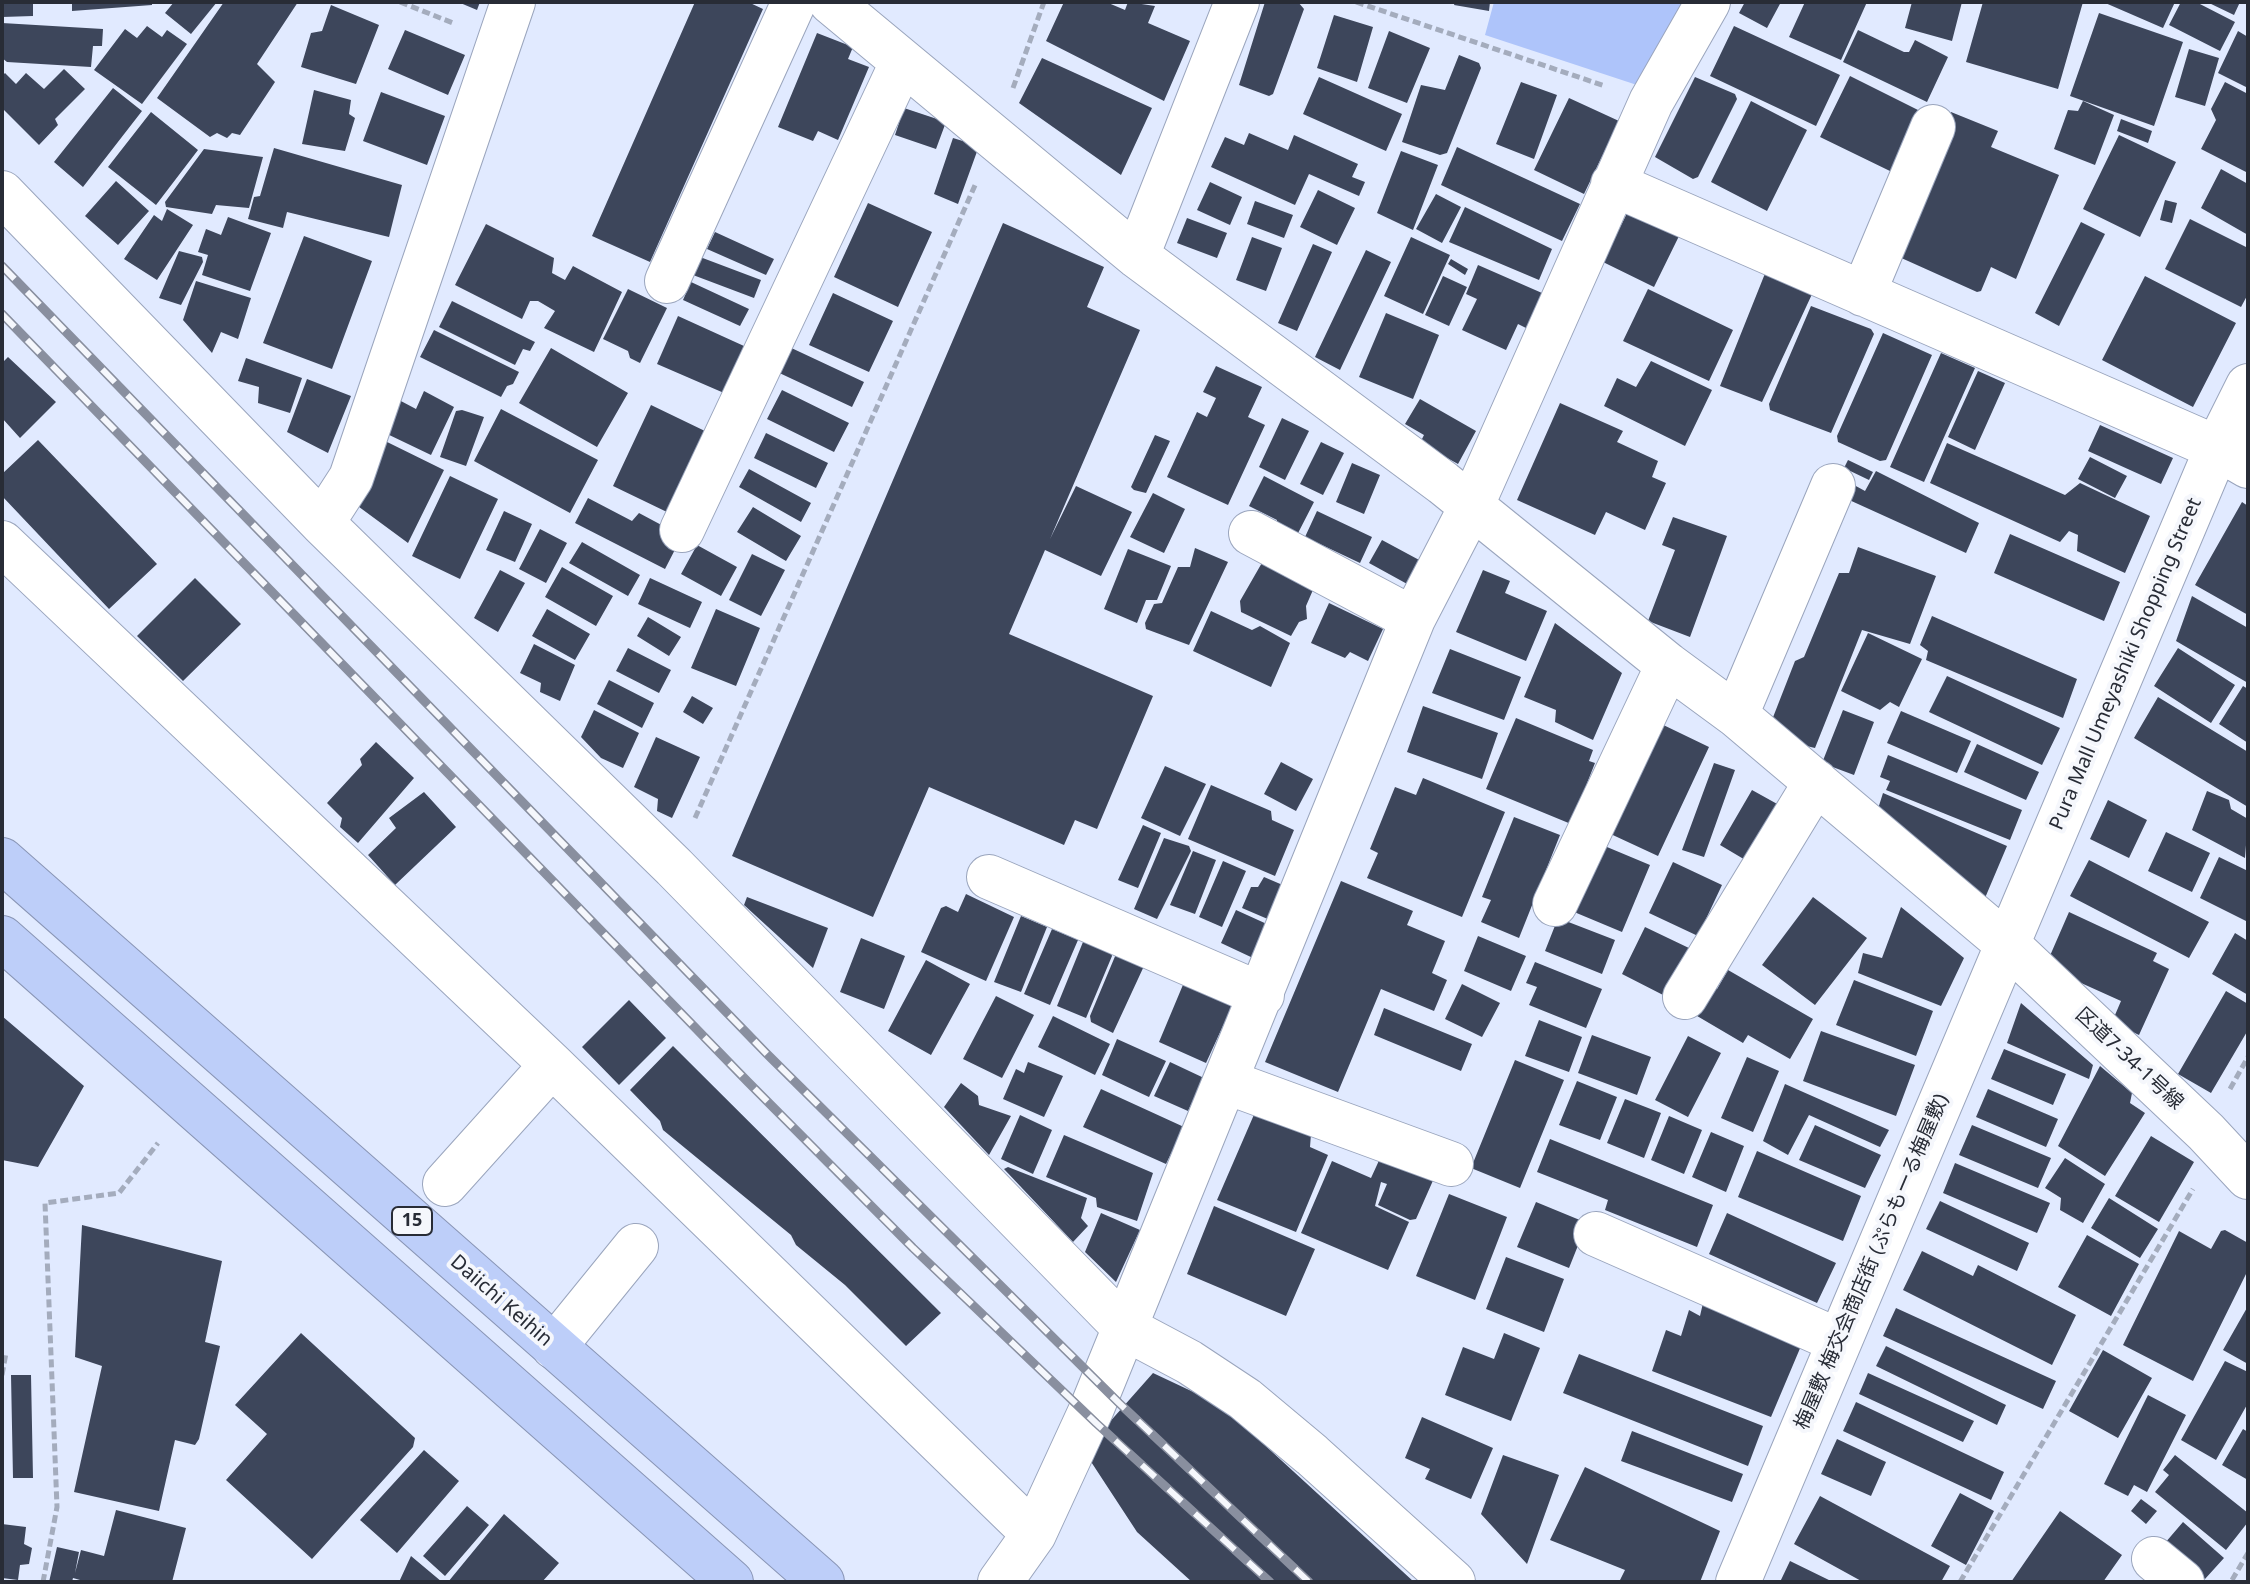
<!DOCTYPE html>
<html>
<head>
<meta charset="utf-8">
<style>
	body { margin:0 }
	#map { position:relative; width:2250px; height:1584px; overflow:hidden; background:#e1eaff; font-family:"Noto Sans",sans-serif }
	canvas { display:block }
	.frame { position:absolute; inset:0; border:4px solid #282c36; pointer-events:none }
</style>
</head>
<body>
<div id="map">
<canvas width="2250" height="1584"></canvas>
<div class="frame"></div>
</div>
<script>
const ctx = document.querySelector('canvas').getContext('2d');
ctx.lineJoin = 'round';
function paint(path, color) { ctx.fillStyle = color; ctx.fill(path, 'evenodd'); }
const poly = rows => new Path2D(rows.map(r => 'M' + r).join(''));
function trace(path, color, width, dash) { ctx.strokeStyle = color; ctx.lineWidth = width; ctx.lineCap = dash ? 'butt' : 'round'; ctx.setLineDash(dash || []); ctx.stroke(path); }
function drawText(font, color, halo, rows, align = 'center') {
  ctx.font = font + ' "Noto Sans","Noto Sans JP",sans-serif'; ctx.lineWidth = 8; ctx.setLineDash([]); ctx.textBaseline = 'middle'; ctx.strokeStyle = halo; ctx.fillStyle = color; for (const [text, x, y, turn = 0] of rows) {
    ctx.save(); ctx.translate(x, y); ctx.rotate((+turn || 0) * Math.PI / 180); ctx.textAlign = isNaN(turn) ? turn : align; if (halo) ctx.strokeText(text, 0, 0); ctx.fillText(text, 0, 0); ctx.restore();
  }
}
const green = poly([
	[1494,2,1683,2,1637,85,1485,35]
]);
const building = poly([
	[2,2,33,2,33,16,2,17],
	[72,2,152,2,152,5,72,11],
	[174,2,217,2,191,34,165,13],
	[224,2,298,2,257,64,275,82,240,135,232,133,227,138,217,133,210,137,157,98],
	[458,2,480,2,477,10],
	[695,2,748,2,763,9,650,262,592,236],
	[1064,2,1106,2,1125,10,1128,2,1155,6,1148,23,1190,41,1164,101,1046,41],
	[1265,2,1298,2,1304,9,1273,94,1269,96,1239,85],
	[1455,2,1490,2,1489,11,1454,5],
	[1745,2,1781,2,1767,28,1739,13],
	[1805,2,1867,2,1841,60,1789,37],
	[1912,2,1962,2,1952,41,1905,28],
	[1983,2,2083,2,2058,89,1966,62],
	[2103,2,2175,2,2163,28],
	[2181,2,2196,2,2235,22,2220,51,2169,25],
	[2207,2,2240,2,2234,15],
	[331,5,379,25,356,84,301,67,311,33,322,31],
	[2099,13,2183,42,2154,126,2070,96],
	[1334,15,1373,27,1357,82,1317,68],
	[2,23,103,29,102,46,93,46,91,67,7,62,2,58],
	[147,26,162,37,167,30,187,44,142,104,94,70,125,29,137,38],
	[1734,26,1840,75,1816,126,1710,76],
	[405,30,465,55,448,95,388,69],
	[1858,30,1904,52,1909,52,1915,40,1948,57,1927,102,1843,62],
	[1389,31,1430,48,1407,103,1368,88],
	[2238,31,2248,37,2248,88,2218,73],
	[817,33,853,47,848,59,869,67,838,140,818,131,813,141,778,127],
	[2189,49,2219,58,2205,106,2175,97],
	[1459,55,1479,63,1481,68,1447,153,1440,155,1402,142,1421,85,1445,90],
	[1042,58,1152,108,1121,175,1019,103],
	[64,69,85,89,55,119,58,125,39,145,2,108,2,76,5,73,16,84,26,73,44,89],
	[1850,76,1922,112,1892,172,1820,137],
	[1319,77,1402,114,1386,151,1303,114],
	[1695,77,1735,94,1737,99,1698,177,1693,179,1655,157],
	[1521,82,1557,95,1534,159,1496,144],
	[2225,82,2248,94,2248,173,2201,149,2216,120,2211,109],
	[113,88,142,111,83,187,54,162],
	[314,90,351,100,349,114,355,118,345,151,302,144],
	[381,92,445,116,427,165,363,141],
	[1569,98,1619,121,1584,194,1534,170],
	[1751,101,1807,130,1767,211,1711,182],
	[2083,101,2114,115,2095,165,2054,149,2068,110,2078,111],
	[904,108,946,122,936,149,895,135],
	[151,112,198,150,156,205,108,167],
	[1951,112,1998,131,1991,147,2059,175,2016,279,1991,267,1981,291,1977,292,1888,252],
	[2121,119,2152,131,2148,143,2117,131],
	[1249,133,1288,150,1294,135,1358,164,1352,177,1365,182,1359,196,1309,174,1295,205,1211,167,1225,137,1244,145],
	[2119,135,2176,162,2140,237,2083,209],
	[953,138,979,146,958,204,934,194],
	[1457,147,1580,204,1562,241,1441,185],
	[274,148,402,185,389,237,287,212,283,228,248,219,254,197,260,196],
	[204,149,263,157,249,208,216,205,212,214,166,207,165,202],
	[1401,151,1438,165,1413,230,1377,213],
	[2221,169,2248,184,2248,235,2201,208],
	[116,181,149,211,118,245,85,216],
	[1210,182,1242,197,1230,225,1197,210],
	[1318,190,1355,208,1337,245,1300,227],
	[1436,194,1461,207,1442,243,1416,229],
	[2165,200,2177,203,2172,223,2160,220],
	[1255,201,1293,215,1284,238,1247,224],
	[868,203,932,232,898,307,834,277],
	[1465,207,1552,249,1539,280,1449,242],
	[167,209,193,225,157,280,124,259,154,215,162,221],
	[1629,209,1680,234,1654,287,1603,262],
	[228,217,271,233,250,291,202,275,208,255,198,252,206,229,221,235],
	[1187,218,1227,233,1217,258,1177,243],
	[2190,219,2248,248,2248,294,2241,307,2165,269],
	[2081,222,2105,234,2059,326,2035,313],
	[1003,223,1104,267,1087,307,1140,330,1050,539,1076,486,1132,512,1101,576,1045,550,1009,634,1153,696,1097,829,1075,820,1064,845,929,787,873,917,732,856],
	[486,224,554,258,552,273,565,280,573,266,622,292,594,352,544,328,555,311,538,301,530,301,522,319,455,285],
	[715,232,774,259,766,275,707,249],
	[304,236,372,261,332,369,263,343],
	[1252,237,1282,248,1266,291,1236,280],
	[1411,237,1450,255,1423,314,1384,296],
	[1313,244,1332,252,1297,331,1278,323],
	[1366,250,1391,262,1340,370,1315,357],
	[179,251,202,257,203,262,181,305,159,298],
	[700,257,761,280,754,298,693,275],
	[1451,259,1468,269,1465,275,1448,264],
	[1478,265,1542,293,1526,328,1518,324,1506,350,1462,330,1477,299,1466,294],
	[1766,271,1813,292,1762,402,1720,386],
	[1443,276,1467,287,1449,326,1425,315],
	[2145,276,2236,323,2193,407,2102,360],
	[196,281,251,298,238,339,221,332,212,353,183,320],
	[691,282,749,309,740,326,683,300],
	[628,289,667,308,640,363,630,358,628,351,603,339],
	[1648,289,1733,330,1709,381,1623,341],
	[833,293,893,321,869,372,809,345],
	[452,301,535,342,530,351,523,349,515,365,439,327],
	[1811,306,1871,329,1874,334,1831,433,1770,410,1769,404],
	[1386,313,1439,335,1413,399,1359,377],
	[678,316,744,346,724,393,657,364],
	[434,330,519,372,513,384,507,386,501,397,420,357],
	[1883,333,1932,355,1886,460,1880,461,1838,442,1837,436],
	[785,345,864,382,852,407,773,370],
	[551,348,628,393,597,447,519,403],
	[1941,353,1975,368,1924,482,1890,467],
	[8,357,56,402,20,438,2,418,2,363],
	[246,358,302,378,290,413,258,403,259,387,238,381],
	[1651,361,1712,390,1685,446,1604,406,1617,378,1636,387],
	[1216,366,1262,387,1248,417,1265,425,1228,505,1167,477,1197,412,1207,417,1216,398,1203,392],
	[1978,371,2005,383,1975,450,1948,437],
	[307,379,351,396,328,453,287,432],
	[782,390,849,423,834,452,767,419],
	[424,391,454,407,431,455,383,432,399,400,416,409],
	[1420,399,1476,431,1458,464,1420,443,1424,435,1405,424],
	[1560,403,1623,431,1617,442,1658,461,1652,477,1666,483,1645,530,1606,512,1595,535,1517,500],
	[651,405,707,432,669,513,613,486],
	[501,409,598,460,570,513,474,461],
	[462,410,484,417,466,466,440,457,456,411],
	[1282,418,1309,431,1285,480,1259,467],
	[2100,425,2173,458,2161,484,2088,451],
	[766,433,828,463,816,488,754,458],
	[1155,435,1170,441,1146,493,1134,490,1131,487],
	[381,439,444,470,408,543,351,501],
	[38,440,157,564,109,609,2,496,2,474],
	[1321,442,1344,453,1323,495,1300,484],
	[1947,443,2065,495,2080,483,2150,516,2125,573,2077,551,2078,535,2069,531,2060,542,1930,483],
	[2090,457,2127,476,2115,498,2078,479],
	[1848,460,1873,472,1869,480,1844,468],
	[1352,463,1380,475,1364,514,1336,502],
	[749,469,811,503,801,522,739,487],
	[1876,471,1979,523,1966,553,1847,499,1854,485,1865,491],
	[450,476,498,499,460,579,412,556],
	[1264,476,1314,502,1296,537,1277,527,1277,520,1249,506],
	[1153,493,1185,509,1164,553,1130,537],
	[588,498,632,521,639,513,682,536,665,569,575,523],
	[2242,502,2248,506,2248,615,2195,585],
	[753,507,801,536,786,561,737,532],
	[504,511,532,524,515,562,486,550],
	[1317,511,1372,537,1360,563,1305,537],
	[1673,517,1727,536,1690,637,1648,621,1675,550,1662,545],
	[540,529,567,543,546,583,519,569],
	[2010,534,2120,582,2104,621,1994,573],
	[1382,540,1421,561,1409,585,1369,563],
	[582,542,640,575,628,596,569,563],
	[697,545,737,567,721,596,681,574],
	[1858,547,1936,576,1910,644,1862,630,1815,748,1798,744,1770,725,1795,661,1804,657,1839,573,1849,573],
	[1195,548,1228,562,1189,645,1146,629,1145,623,1154,604,1162,603,1178,567,1190,567],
	[1128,549,1171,566,1157,600,1146,600,1137,623,1104,609],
	[752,554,785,570,761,616,729,600],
	[1263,561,1316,583,1306,606,1307,619,1299,622,1291,636,1241,612,1240,601],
	[562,567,613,596,596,626,545,597],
	[500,570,525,583,498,632,474,618],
	[1483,570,1510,581,1505,593,1547,611,1526,661,1456,632],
	[195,578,241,624,183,681,137,636],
	[650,578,702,602,690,628,638,604],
	[2192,596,2248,628,2248,683,2176,641],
	[1329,603,1383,629,1368,661,1350,652,1345,658,1311,643],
	[547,609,590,634,575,660,532,636],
	[716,609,760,628,736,686,691,668],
	[1211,611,1252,630,1260,626,1290,643,1271,687,1193,651],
	[1932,616,2077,679,2063,718,1926,660,1928,651,1920,645],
	[648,617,681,637,669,656,637,636],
	[1555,623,1622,673,1593,740,1555,722,1556,710,1524,697],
	[1868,633,1922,659,1899,707,1890,702,1880,710,1841,691],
	[534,644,575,665,560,701,540,692,541,683,520,673],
	[628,648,671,670,659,693,616,671],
	[2178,648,2235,685,2211,723,2154,686],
	[1450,649,1521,677,1504,720,1432,693],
	[1947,676,2060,728,2042,765,1929,712],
	[609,680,654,703,642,728,597,704],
	[2243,686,2248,689,2248,743,2219,724],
	[692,696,713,708,703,724,683,712],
	[2158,697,2248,752,2248,807,2134,738],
	[1423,706,1498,733,1482,779,1407,752],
	[594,710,639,733,623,768,601,758,581,737],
	[1843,710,1874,722,1854,775,1822,763],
	[1901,711,1971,741,1957,773,1887,743],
	[1516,718,1593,750,1589,761,1595,763,1571,824,1486,789],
	[1653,720,1709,747,1658,856,1602,830],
	[656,737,700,757,672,818,657,811,658,799,634,787],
	[376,742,414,778,358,843,340,827,342,818,327,803,362,765,360,759],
	[1977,744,2039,772,2026,800,1964,772],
	[1888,755,2022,810,2010,840,1886,790,1890,781,1880,777],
	[1281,762,1313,779,1296,811,1264,794],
	[1714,763,1735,770,1704,857,1682,850],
	[1165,766,1206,784,1180,836,1141,818],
	[1423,778,1505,812,1462,917,1367,878,1378,853,1370,849,1395,787,1416,795],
	[1211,785,1271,811,1272,820,1294,830,1275,876,1188,839],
	[1752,790,1779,805,1747,861,1720,845],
	[2207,791,2229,800,2231,809,2248,819,2245,858,2192,830],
	[424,792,456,827,395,885,368,855,396,828,389,818],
	[1883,793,2007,846,1985,898,1877,812],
	[2108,800,2147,820,2129,858,2090,839],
	[1514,817,1560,835,1519,938,1481,922,1491,900,1482,897],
	[1143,825,1161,833,1138,888,1118,880],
	[2166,832,2210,853,2192,892,2148,871],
	[1164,838,1189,846,1191,851,1157,919,1134,909],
	[1595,842,1650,865,1622,932,1567,909],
	[1193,851,1216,860,1195,914,1170,905],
	[2219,857,2248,871,2248,922,2200,898],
	[2089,860,2209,922,2189,958,2070,896],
	[1223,861,1246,871,1222,927,1199,917],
	[1673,862,1722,885,1698,936,1649,913],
	[1264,877,1285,886,1270,920,1242,908,1251,887,1258,887],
	[1341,881,1413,911,1407,925,1445,941,1432,973,1447,980,1434,1011,1381,989,1338,1092,1265,1062],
	[966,894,1014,917,986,981,921,952,941,908,946,906,958,912],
	[747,897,828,928,813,968,744,905],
	[1813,897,1867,938,1815,1005,1762,965],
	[1901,907,1964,958,1941,1006,1858,973,1863,953,1882,958],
	[1236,910,1269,925,1253,958,1221,943],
	[2069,912,2157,953,2153,961,2169,969,2139,1035,2112,1022,2121,1001,2070,978,2049,958],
	[1021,916,1047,927,1021,992,994,982],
	[1558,918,1615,940,1602,974,1545,951],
	[1645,927,1691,949,1667,997,1622,974],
	[1052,929,1078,940,1050,1005,1024,994],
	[2235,933,2248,941,2248,995,2212,974],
	[1478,936,1526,956,1511,991,1464,971],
	[861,938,905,956,884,1009,840,992],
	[1089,939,1110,950,1112,956,1086,1018,1057,1006,1083,942],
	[1116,954,1144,966,1113,1033,1091,1022,1090,1016],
	[926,960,970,984,931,1055,888,1031],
	[1535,962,1602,989,1586,1028,1529,1005,1537,987,1526,983],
	[1728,970,1813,1019,1790,1059,1748,1035,1743,1043,1692,1013,1709,985,1717,989],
	[1185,980,1234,1002,1206,1063,1159,1042],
	[1854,980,1933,1011,1916,1056,1836,1025],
	[1462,984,1500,1003,1482,1037,1445,1019],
	[2226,991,2248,1004,2248,1030,2211,1093,2178,1074],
	[996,996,1034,1015,1002,1078,963,1059],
	[629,1000,666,1038,619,1085,582,1047],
	[2021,1003,2093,1065,2089,1079,2007,1043],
	[1384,1008,1472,1044,1461,1071,1374,1035],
	[2,1016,84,1086,38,1167,2,1160],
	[1053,1016,1110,1044,1095,1075,1038,1047],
	[1539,1020,1582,1037,1569,1072,1525,1056],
	[1821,1031,1915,1065,1896,1116,1803,1081],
	[1592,1035,1651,1057,1637,1095,1578,1073],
	[1688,1036,1721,1053,1688,1117,1655,1100],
	[1117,1039,1166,1061,1149,1097,1102,1075],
	[673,1046,941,1313,906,1346,845,1285,796,1245,791,1235,663,1130,660,1121,630,1090],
	[2004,1049,2066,1074,2053,1105,1991,1079],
	[1747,1057,1779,1071,1753,1132,1721,1118],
	[1515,1060,1564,1080,1520,1188,1471,1168],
	[1028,1062,1063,1076,1044,1117,1003,1099,1016,1069,1024,1073],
	[1170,1062,1204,1078,1188,1111,1154,1096],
	[2100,1066,2132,1093,2130,1103,2145,1113,2105,1176,2058,1146],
	[1577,1081,1617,1097,1600,1140,1559,1125],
	[961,1083,978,1096,979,1105,1011,1116,989,1155,944,1107],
	[1785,1084,1889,1130,1880,1147,1809,1115,1788,1155,1763,1141],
	[1101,1089,1184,1127,1166,1164,1083,1127],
	[1988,1089,2058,1119,2046,1147,1976,1117],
	[1625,1099,1661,1113,1644,1158,1607,1143],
	[1256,1110,1311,1134,1310,1147,1328,1155,1296,1232,1217,1200],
	[1020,1115,1052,1130,1033,1174,1001,1159],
	[1669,1116,1702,1130,1684,1174,1651,1160],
	[1815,1125,1881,1155,1865,1188,1799,1160],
	[1972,1125,2051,1158,2038,1188,1959,1155],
	[1711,1132,1744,1146,1726,1192,1692,1177],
	[1064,1135,1153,1173,1137,1221,1097,1207,1096,1198,1046,1177],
	[2151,1136,2194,1162,2159,1222,2115,1196],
	[1550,1139,1713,1205,1697,1247,1605,1210,1608,1200,1537,1172],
	[1757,1151,1861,1196,1843,1241,1738,1197],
	[1382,1154,1435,1176,1416,1219,1410,1220,1378,1205,1387,1184,1381,1182,1375,1206,1409,1222,1388,1270,1301,1233,1332,1161,1371,1178],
	[2065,1158,2105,1184,2083,1223,2060,1210,2061,1198,2045,1188],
	[1955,1163,2050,1203,2037,1233,1943,1193],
	[1008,1167,1087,1198,1081,1218,1088,1226,1073,1242,1004,1169],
	[1449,1194,1507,1217,1475,1300,1416,1276],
	[2109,1198,2158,1229,2140,1258,2091,1228],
	[1940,1201,2029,1243,2017,1271,1926,1229],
	[1536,1202,1587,1223,1569,1268,1517,1247],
	[1214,1206,1315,1249,1286,1316,1187,1274],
	[1101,1213,1140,1230,1116,1282,1085,1252],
	[1727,1213,1836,1263,1817,1303,1709,1254],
	[82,1225,222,1261,205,1342,220,1346,199,1439,195,1445,175,1440,159,1511,74,1492,102,1366,75,1357],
	[2225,1230,2248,1243,2248,1270,2193,1381,2123,1345,2179,1231,2211,1249,2221,1231],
	[2087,1235,2139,1264,2111,1316,2058,1287],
	[1922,1251,1973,1276,1978,1265,2076,1315,2052,1365,1903,1290],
	[1506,1257,1564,1279,1544,1332,1486,1309],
	[1703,1303,1801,1346,1771,1417,1652,1371,1666,1330,1681,1336,1689,1310,1700,1316],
	[2248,1306,2248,1364,2223,1350],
	[1896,1308,2056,1381,2043,1409,1883,1336],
	[301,1333,415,1438,413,1447,312,1559,226,1480,267,1434,235,1405],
	[1504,1333,1540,1348,1511,1421,1445,1395,1463,1347,1494,1359],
	[1886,1346,2006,1405,1997,1425,1876,1366],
	[2103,1350,2152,1378,2118,1438,2069,1411],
	[1579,1354,1763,1426,1748,1466,1563,1393],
	[2225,1361,2248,1372,2248,1403,2216,1460,2181,1440],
	[1153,1373,1221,1405,1414,1582,1192,1582,1137,1532,1084,1451],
	[1868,1373,1974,1421,1963,1442,1859,1394],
	[11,1375,31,1375,33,1478,13,1478],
	[2148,1395,2186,1415,2147,1492,2134,1485,2128,1496,2104,1484],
	[1856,1402,2004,1472,1991,1500,1843,1431],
	[1422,1417,1493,1448,1471,1499,1425,1479,1430,1469,1405,1458],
	[2243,1429,2248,1432,2248,1480,2222,1465],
	[1632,1431,1743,1474,1732,1502,1621,1461],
	[1837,1439,1886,1462,1871,1496,1821,1474],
	[424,1450,459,1481,397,1553,360,1520],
	[1503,1455,1559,1475,1527,1564,1481,1514],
	[2175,1455,2248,1513,2248,1522,2226,1550,2155,1492,2169,1475,2163,1470],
	[1585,1467,1720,1531,1700,1582,1619,1582,1625,1570,1550,1540],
	[1960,1493,1994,1511,1966,1565,1931,1546],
	[1820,1496,1950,1566,1941,1582,1863,1582,1794,1544],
	[2141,1499,2157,1511,2146,1524,2131,1511],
	[467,1506,489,1525,445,1576,423,1556],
	[116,1510,186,1528,172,1582,87,1582,73,1578,72,1582,49,1582,57,1547,79,1552,75,1573,81,1550,104,1556],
	[2060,1511,2122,1555,2103,1582,2011,1582],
	[504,1514,559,1563,542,1582,448,1582],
	[2183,1522,2224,1558,2205,1579,2165,1543],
	[2,1524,26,1527,24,1544,32,1548,29,1564,20,1565,18,1580,2,1578],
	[411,1556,442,1582,399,1582],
	[1790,1561,1833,1582,1780,1582]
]);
const path = poly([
	[400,2,453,23],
	[1356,2,1605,86],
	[1013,88,1044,2],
	[695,818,976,183],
	[2230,1089,2248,1057],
	[2,1375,6,1353],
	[2232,1580,2248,1553],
	[43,1582,57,1507,45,1203,119,1193,158,1143],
	[1960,1582,2193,1189]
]);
const minor = poly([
	[831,2,1137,256,1443,483,1668,665,1736,715,2006,943,2206,1132,2248,1177],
	[1613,184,2217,448,2248,466],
	[2,193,322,523,674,867,1125,1328,1189,1362,1245,1399,1312,1455,1453,1582],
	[1137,256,1237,2],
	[667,281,794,2],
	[1863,294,1933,127],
	[322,523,351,478,513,2],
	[682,530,902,63],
	[1251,533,1413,619],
	[2,543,552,1065,1034,1534],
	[1736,715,1833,486],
	[989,877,1262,995],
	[1555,904,1668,665],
	[1685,997,1816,782],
	[1227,1082,1451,1164],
	[445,1184,552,1065],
	[1596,1234,1839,1341],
	[554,1347,636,1246],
	[2154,1559,2182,1582],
	[1000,1582,1034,1534,1092,1408,1413,619,1471,507,1651,102,1708,2],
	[1738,1582,2217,448,2248,386]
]);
const highway = poly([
	[2,860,822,1582],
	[2,938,731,1582]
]);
const rail = poly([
	[2,266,767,1054,1119,1403,1309,1582],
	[2,314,748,1082,913,1248,1096,1423,1270,1582]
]);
const shields = [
	[412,1221,40]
];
const shieldNames = [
	["15",412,1221]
];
const streetNames = [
	["Pura Mall Umeyashiki Shopping Street",2126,664,-67],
	["区道7-34-1号線",2129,1059,43],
	["梅屋敷 梅交会商店街 (ぷらもーる梅屋敷)",1872,1262,-67],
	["Daiichi Keihin",501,1301,41]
];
paint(green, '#aec4fa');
paint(building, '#3d465b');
trace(minor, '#9aa5bd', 46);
trace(highway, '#8995b5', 46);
trace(path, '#a4acbd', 5, [8, 4]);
trace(minor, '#fff', 44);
trace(highway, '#bdcef9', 44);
trace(rail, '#898f9f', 9);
trace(rail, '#f5f7fc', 6, [18]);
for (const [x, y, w] of shields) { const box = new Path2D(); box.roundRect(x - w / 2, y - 14, w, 28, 6); ctx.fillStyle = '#f5f7fc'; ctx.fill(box); trace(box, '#282c36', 2); }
drawText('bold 18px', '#282c36', null, shieldNames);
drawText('20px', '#282c36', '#f5f7fc', streetNames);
</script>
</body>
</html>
